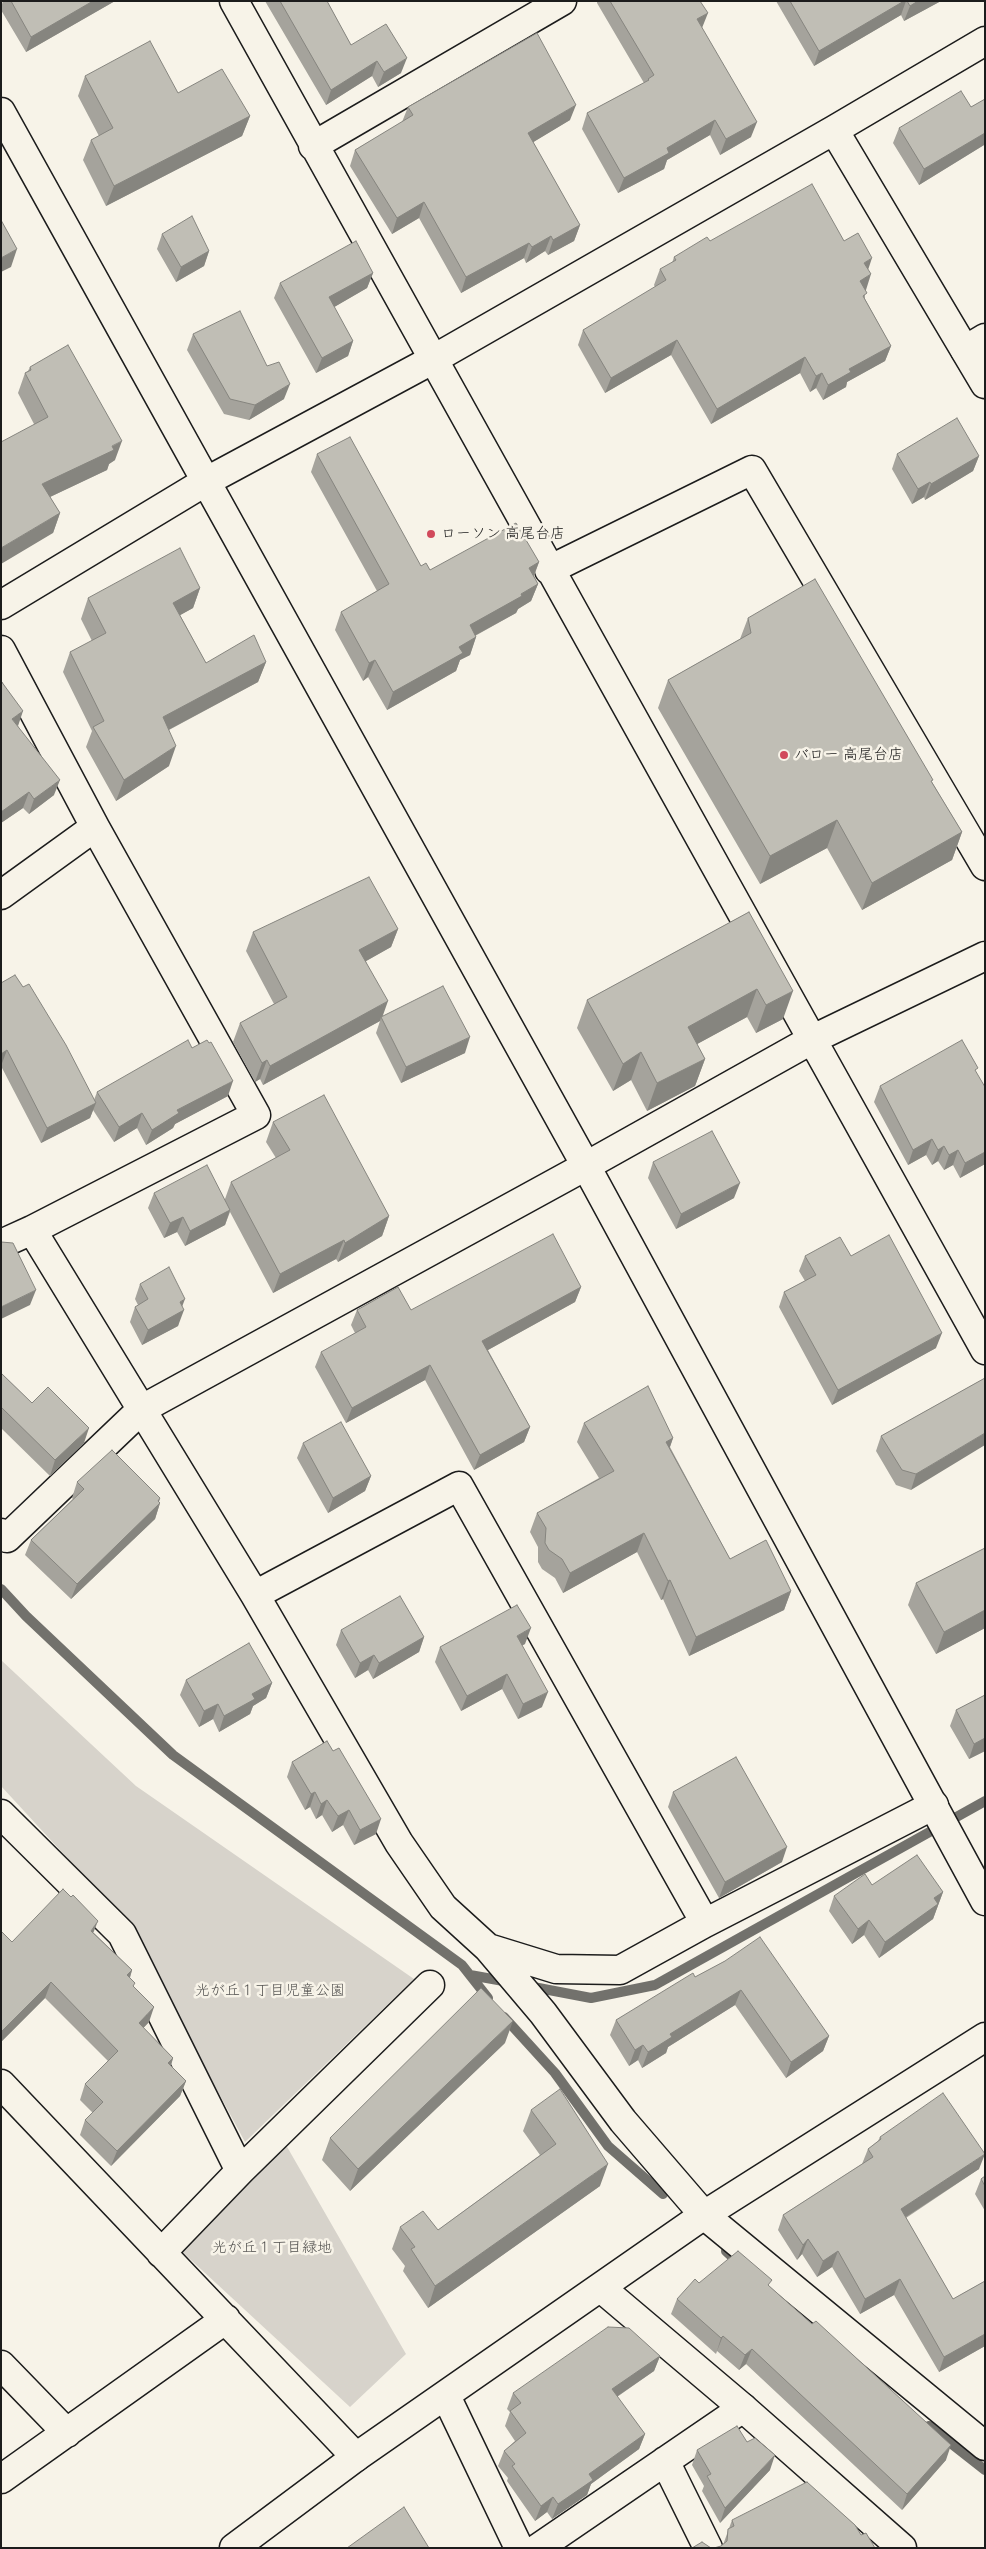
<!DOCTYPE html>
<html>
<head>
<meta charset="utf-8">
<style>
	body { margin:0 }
	#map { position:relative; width:986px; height:2549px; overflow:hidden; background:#f7f3e8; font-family:"Balsamiq Sans",sans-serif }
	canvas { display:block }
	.frame { position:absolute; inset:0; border:2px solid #1c1c1c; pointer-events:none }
</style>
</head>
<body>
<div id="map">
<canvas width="986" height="2549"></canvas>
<div class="frame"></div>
</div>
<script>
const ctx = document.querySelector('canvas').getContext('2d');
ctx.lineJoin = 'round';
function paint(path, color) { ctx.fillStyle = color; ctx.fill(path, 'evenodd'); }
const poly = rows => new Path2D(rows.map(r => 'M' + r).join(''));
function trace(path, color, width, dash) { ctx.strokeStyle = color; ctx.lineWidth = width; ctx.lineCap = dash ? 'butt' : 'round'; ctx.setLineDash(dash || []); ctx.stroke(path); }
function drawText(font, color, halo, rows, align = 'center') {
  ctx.font = font + ' "Balsamiq Sans","Klee One",sans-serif'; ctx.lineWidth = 5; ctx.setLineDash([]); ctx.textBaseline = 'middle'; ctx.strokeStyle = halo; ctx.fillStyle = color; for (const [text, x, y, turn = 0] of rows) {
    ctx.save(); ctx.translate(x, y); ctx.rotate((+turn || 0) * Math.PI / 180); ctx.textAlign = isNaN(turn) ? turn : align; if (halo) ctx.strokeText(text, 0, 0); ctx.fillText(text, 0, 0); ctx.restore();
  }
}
const green = poly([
	[1,1660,136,1786,414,1979,245,2142,128,1924,1,1786],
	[286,2145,406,2354,350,2407,178,2248]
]);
const stream = poly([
	[1,1589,26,1616,173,1755,462,1965,488,1998],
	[470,1975,509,1982],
	[528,1986,591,1998,655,1985,985,1801],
	[504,2017,555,2073,608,2146,663,2194],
	[726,2251,741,2265],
	[929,2426,985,2470]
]);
const minor = poly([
	[234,1,985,1350],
	[313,146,562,1],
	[965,350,985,338],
	[549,570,752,470,985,866],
	[1,650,95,827],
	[1,895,95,827,256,1115,32,1230],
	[1,1244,32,1230,255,1595,399,1843,443,1907,488,1948,543,2013,623,2121,704,2215,985,2446],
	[1,1533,7,1538,142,1409,586,1166,813,1039,985,956],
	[255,1595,459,1486,705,1923,620,1970,556,1969,488,1948],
	[1,1814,122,1934,240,2171],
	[705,1923,934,1805],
	[1,2084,356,2457],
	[161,2253,240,2171,430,1985],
	[1,2365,67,2433],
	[446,2396,519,2548],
	[665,2461,708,2548],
	[1,2479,226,2319],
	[538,2548,743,2408]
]);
const tertiary = poly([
	[1,112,586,1166,985,1901],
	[834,130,985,384],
	[1,605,205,482,432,360,834,130,985,41],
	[601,2288,743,2408,902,2548],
	[234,2548,356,2457,704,2215,985,2037]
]);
const wall = poly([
	[3,1,115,1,26,52,1,10,1,7],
	[265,1,327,1,351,45,401,73,378,87,372,76,326,105],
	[597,1,700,1,702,28,751,137,720,155,710,135,667,160,664,169,618,193,582,129,587,113,644,83,597,3],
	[776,1,941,1,904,21,901,15,814,66],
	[85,76,178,93,250,116,242,136,106,206,83,160,91,140,99,136,78,96],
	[985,99,985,146,984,145,919,185,893,143,899,128,971,107],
	[408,107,570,120,533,142,580,225,574,241,548,255,545,251,526,263,524,258,461,293,419,218,392,234,350,166,355,150,402,122],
	[162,234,209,251,204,266,176,282,157,249],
	[710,241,844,241,868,269,865,290,865,299,891,346,885,361,847,382,846,387,823,400,816,388,810,392,800,373,711,424,671,355,605,393,578,345,583,330,655,287,654,285,660,269,672,263,674,257],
	[373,273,367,288,334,307,353,341,348,356,316,373,274,298,280,283],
	[193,334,267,366,284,399,249,420,224,414,187,350],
	[30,367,115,460,109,464,107,470,50,497,60,513,53,533,34,424,18,393,25,373,28,371],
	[317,454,421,566,430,570,539,562,534,576,538,584,531,601,518,609,516,613,475,636,476,637,470,655,460,660,456,671,387,710,368,677,363,681,335,630,341,612,377,591,311,472],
	[897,454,979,456,973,471,925,500,924,497,912,504,892,469],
	[200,588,193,608,180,615,206,663,266,662,258,682,169,730,169,766,116,801,86,747,92,731,63,672,70,652,92,641,81,619,88,598],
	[748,618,932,782,962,832,952,860,862,910,827,848,760,884,658,708,668,680,740,639],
	[1,681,18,726,54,795,29,814,23,808,1,823],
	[749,912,783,1019,756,1033,747,1017,697,1044,705,1059,695,1086,647,1111,631,1080,613,1091,577,1028,587,1000],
	[398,929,391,947,366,961,382,1017,465,1053,401,1083,376,1033,380,1021,263,1085,260,1079,255,1082,233,1042,240,1023,274,1004,246,951,253,932],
	[1,983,23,987,94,1100,97,1092,192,1048,228,1096,175,1124,173,1128,146,1145,137,1128,114,1142,93,1110,90,1118,41,1143,1,1066],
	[976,1072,985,1164,960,1178,953,1165,944,1170,938,1161,932,1165,926,1155,908,1165,874,1102,880,1086],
	[273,1122,389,1216,382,1236,338,1262,336,1259,273,1293,230,1212,225,1225,185,1246,177,1232,164,1238,148,1208,154,1193,225,1199,231,1182,276,1158,266,1142],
	[653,1162,734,1198,676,1229,648,1178],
	[805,1256,936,1348,832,1405,779,1307,784,1292,805,1281,799,1271],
	[140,1284,182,1307,178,1326,142,1345,130,1322,135,1307,138,1305,135,1299],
	[581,1287,575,1302,488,1350,530,1427,524,1442,474,1470,425,1380,346,1423,315,1367,321,1352,355,1333,351,1325,357,1310,411,1310],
	[1,1373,32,1403,84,1443,50,1476,1,1428],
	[985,1378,911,1490,896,1485,876,1451,881,1436],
	[584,1423,673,1438,670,1447,730,1559,791,1591,784,1610,689,1656,663,1599,661,1600,637,1552,563,1593,555,1578,542,1569,538,1562,538,1547,530,1532,537,1513,599,1478,577,1442],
	[303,1443,371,1476,365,1491,328,1513,297,1458],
	[77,1482,160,1503,155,1519,71,1599,25,1555,31,1540,73,1499,72,1498],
	[985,1548,985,1628,936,1654,908,1605,916,1583],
	[341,1630,424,1637,419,1652,373,1679,368,1670,355,1678,336,1645],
	[525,1644,522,1645,542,1707,518,1719,502,1689,461,1711,435,1662,440,1647],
	[186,1680,272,1683,266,1698,253,1706,250,1714,219,1732,213,1719,199,1727,180,1695],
	[985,1695,985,1751,969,1759,950,1726,956,1710],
	[327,1741,376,1834,354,1845,343,1825,332,1832,322,1815,316,1819,310,1807,305,1810,287,1777,292,1762],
	[673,1792,782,1862,719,1898,668,1807],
	[872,1885,943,1892,933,1919,879,1958,864,1935,852,1944,829,1911,834,1896],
	[1,1931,12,1942,94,1933,132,1970,130,1978,149,2022,143,2028,173,2058,171,2066,186,2081,180,2096,111,2166,80,2135,85,2120,93,2113,80,2100,85,2084,108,2061,45,1998,1,2042],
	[725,1961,829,2036,823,2051,786,2078,735,2005,668,2047,666,2053,642,2068,638,2060,629,2066,610,2035,616,2020],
	[505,2043,350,2191,322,2160,330,2138],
	[531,2110,600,2186,428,2308,403,2271,405,2266,392,2249,400,2227,438,2230,540,2155,523,2131],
	[880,2137,979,2169,906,2218,953,2299,985,2281,985,2346,939,2372,894,2295,860,2314,832,2267,817,2277,802,2254,797,2260,778,2230,783,2215,862,2164,868,2149,878,2141],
	[985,2176,985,2211,975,2194,981,2179],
	[699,2283,769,2286,946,2460,902,2510,746,2364,739,2370,717,2351,716,2354,671,2314,677,2299],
	[660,2356,654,2371,617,2397,645,2434,639,2449,591,2484,587,2495,552,2519,547,2512,535,2521,507,2481,508,2478,498,2466,504,2451,515,2441,505,2426,510,2412,507,2409,513,2393],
	[697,2450,770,2470,720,2523,702,2491,704,2486,692,2465],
	[732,2520,861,2535,721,2546,723,2545]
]);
const shadedWall = poly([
	[93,1,115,1,26,52,31,37],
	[904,1,906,1,901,15,814,66,819,51],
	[918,1,941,1,904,21,910,6],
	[708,13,702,28,697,19],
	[407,58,401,73,378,87,384,72],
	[377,61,372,76,326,105,331,90],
	[576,105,570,120,522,149,528,133],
	[250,116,242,136,106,206,114,186],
	[715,120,710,135,667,160,664,169,618,193,624,178,667,148],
	[757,122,751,137,720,155,726,139],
	[985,133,984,145,919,185,924,169],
	[424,202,419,218,392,234,397,218],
	[580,225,574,241,548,255,553,240],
	[551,236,545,251,526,263,532,247],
	[529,243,524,258,461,293,466,277],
	[17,249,11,267,1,272,1,258],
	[209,251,204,266,176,282,181,267],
	[872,258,867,273,864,263],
	[373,273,367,288,324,313,329,297],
	[871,274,866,290,854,296,860,281],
	[677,340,671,355,605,393,611,378],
	[353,341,348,356,316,373,322,358],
	[891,346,885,361,847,382,846,387,823,400,828,385,849,369],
	[805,357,800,373,711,424,717,409],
	[822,373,816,388,810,392,816,376],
	[290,384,284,399,249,420,255,405],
	[122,441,115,460,109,464,107,470,35,504,42,484],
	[979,456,973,471,925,500,931,484],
	[930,482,924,497,912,504,918,489],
	[60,513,53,533,1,564,1,548],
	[539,562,532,580,529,568],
	[538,584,531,601,518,609,516,613,463,642,470,625],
	[200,588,193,608,166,623,173,603],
	[476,637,470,655,460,660,456,671,387,710,393,692,459,647],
	[375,660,368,677,363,681,369,663],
	[266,662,258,682,155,737,163,717],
	[23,711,18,726,12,719],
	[176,746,169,766,116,801,124,780],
	[60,780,54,795,29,814,34,799],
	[29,792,23,808,1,823,1,812],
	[837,820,827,848,760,884,770,856],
	[962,832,952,860,862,910,872,883],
	[398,929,391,947,352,969,359,950],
	[757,989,747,1017,677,1055,688,1027],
	[793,991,783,1019,756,1033,766,1005],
	[388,1001,382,1018,381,1017,380,1021,263,1085,270,1066],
	[470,1037,465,1053,401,1083,406,1067],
	[7,1050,1,1066,1,1054],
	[641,1052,631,1080,613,1091,623,1064],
	[705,1059,695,1086,647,1111,657,1083],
	[267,1060,260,1079,255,1082,262,1063],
	[233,1081,228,1096,175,1124,173,1128,146,1145,152,1130,177,1110],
	[96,1103,90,1118,41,1143,47,1128],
	[142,1113,137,1128,114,1142,119,1127],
	[932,1139,926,1155,908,1165,913,1150],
	[944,1146,938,1161,932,1165,938,1150],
	[958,1150,953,1165,944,1170,949,1155],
	[985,1152,985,1164,960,1178,965,1163],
	[740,1183,734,1198,676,1229,681,1214],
	[230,1210,225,1225,185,1246,190,1231],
	[389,1216,382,1236,338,1262,345,1243],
	[183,1217,177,1232,164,1238,170,1223],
	[344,1240,336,1259,273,1293,280,1274],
	[581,1287,575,1302,477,1356,482,1341],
	[36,1290,30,1305,1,1319,1,1307],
	[185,1299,180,1312,184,1310,178,1326,142,1345,148,1330,180,1302],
	[942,1333,936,1348,832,1405,838,1390],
	[430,1365,425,1380,346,1423,352,1408],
	[530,1427,524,1442,474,1470,480,1455],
	[89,1428,84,1443,50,1476,55,1460],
	[985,1433,985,1445,911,1490,916,1474],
	[673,1438,666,1458,666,1442],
	[371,1476,365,1491,328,1513,333,1498],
	[160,1498,158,1506,160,1503,155,1519,71,1599,77,1584],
	[644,1533,637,1552,563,1593,570,1573],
	[670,1580,663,1599,661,1600,668,1581],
	[791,1591,784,1610,689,1656,696,1637],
	[985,1610,985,1628,936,1654,944,1632],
	[531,1628,525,1644,512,1651,517,1636],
	[424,1637,419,1652,373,1679,379,1663],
	[374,1655,368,1670,355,1678,360,1663],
	[507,1674,502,1689,461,1711,467,1696],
	[272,1683,266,1698,253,1706,250,1714,219,1732,224,1716,252,1694],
	[548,1692,542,1707,518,1719,523,1704],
	[218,1704,213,1719,199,1727,204,1711],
	[985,1738,985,1751,969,1759,974,1744],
	[315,1792,310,1807,305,1810,311,1794],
	[327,1800,322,1815,316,1819,321,1804],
	[349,1810,343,1825,332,1832,338,1816],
	[381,1819,376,1834,354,1845,360,1830],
	[787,1847,782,1862,719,1898,725,1882],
	[943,1892,933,1919,879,1958,885,1942,934,1898],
	[869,1920,864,1935,852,1944,858,1929],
	[98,1921,92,1936,91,1931],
	[132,1970,127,1986,127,1975],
	[51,1982,45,1998,1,2042,2,2031],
	[741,1990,735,2005,668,2047,666,2053,642,2068,648,2052,670,2034],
	[154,2007,149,2022,133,2039,139,2023],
	[513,2021,505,2043,350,2191,358,2169],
	[829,2036,823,2051,786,2078,791,2062],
	[643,2045,638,2060,629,2066,635,2050],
	[173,2058,168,2074,168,2063],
	[186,2081,180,2096,111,2166,117,2151],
	[985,2154,979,2169,895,2224,901,2209],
	[608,2164,600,2186,428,2308,435,2286],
	[808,2239,802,2254,797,2260,803,2245],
	[838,2251,832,2267,817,2277,823,2261],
	[900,2279,894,2295,860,2314,865,2299],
	[985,2334,985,2346,939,2372,944,2357],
	[723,2336,717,2351,716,2354,721,2338],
	[752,2349,746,2364,739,2370,745,2355],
	[660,2356,654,2371,606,2404,612,2389],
	[645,2434,639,2449,591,2484,587,2495,552,2519,558,2504,589,2474],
	[951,2445,946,2460,902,2510,907,2494],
	[775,2455,770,2470,720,2523,725,2508],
	[553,2497,547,2512,535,2521,541,2506]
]);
const building = poly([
	[11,1,93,1,31,37,11,1],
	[280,1,327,1,351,45,386,24,407,58,384,72,377,61,331,90,280,1],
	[610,1,700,1,708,13,697,19,757,122,726,139,715,120,667,148,669,153,624,178,587,113,649,80,648,79,654,75,610,1],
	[790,1,904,1,819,51,790,1],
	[907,1,918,1,910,6,907,1],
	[537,33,576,105,528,133,580,225,553,240,551,236,532,247,529,243,466,277,424,202,397,218,355,150,413,115,408,107,537,33],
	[150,41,178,93,222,69,250,116,114,186,91,140,113,128,85,76,150,41],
	[961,91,971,107,985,99,985,133,924,169,899,128,961,91],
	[812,184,844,241,858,233,872,258,864,263,871,274,860,281,867,293,863,296,891,346,849,369,851,372,828,385,822,373,816,376,805,357,717,409,677,340,611,378,583,330,666,280,660,269,676,260,674,257,707,237,710,241,812,184],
	[192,216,209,251,181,267,162,234,192,216],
	[1,220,17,249,1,258,1,220],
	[356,241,373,273,329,297,353,341,322,358,280,283,356,241],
	[240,311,267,366,279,362,290,384,255,405,230,399,193,334,240,311],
	[68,345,122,441,112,446,114,450,42,484,60,513,1,548,1,442,48,417,25,373,31,370,30,367,68,345],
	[957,418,979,456,931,484,930,482,918,489,897,454,957,418],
	[350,437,421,566,426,563,430,570,516,523,539,562,529,568,538,584,521,594,522,596,470,625,476,637,459,647,463,653,393,692,375,660,369,663,341,612,389,584,317,454,350,437],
	[180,548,200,588,173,603,206,663,254,635,266,662,163,717,176,746,124,780,93,727,104,721,70,652,106,633,88,598,180,548],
	[815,579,933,780,931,781,962,832,872,883,837,820,770,856,668,680,751,633,748,618,815,579],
	[1,681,23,711,12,719,60,780,34,799,29,792,1,812,1,681],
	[369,877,398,929,359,950,388,1001,270,1066,267,1060,262,1063,240,1023,287,997,253,932,369,877],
	[749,912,793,991,766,1005,757,989,688,1027,705,1059,657,1083,641,1052,623,1064,587,1000,749,912],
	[15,975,23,987,29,984,66,1045,96,1103,47,1128,7,1050,1,1054,1,983,15,975],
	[443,986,470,1037,406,1067,381,1017,443,986],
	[188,1040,192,1048,207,1040,209,1043,211,1042,233,1081,177,1110,179,1113,152,1130,142,1113,119,1127,97,1092,188,1040],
	[962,1040,978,1068,975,1070,985,1087,985,1152,965,1163,958,1150,949,1155,944,1146,938,1150,932,1139,913,1150,880,1086,962,1040],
	[324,1095,389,1216,345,1243,344,1240,280,1274,231,1182,290,1150,273,1122,324,1095],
	[712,1131,740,1183,681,1214,653,1162,712,1131],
	[207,1165,230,1210,190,1231,183,1217,170,1223,154,1193,207,1165],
	[553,1234,581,1287,482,1341,530,1427,480,1455,430,1365,352,1408,321,1352,366,1327,357,1310,398,1287,411,1310,553,1234],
	[889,1235,942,1333,838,1390,784,1292,816,1275,805,1256,840,1237,851,1256,889,1235],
	[1,1242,13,1243,36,1290,1,1307,1,1242],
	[169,1267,185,1299,180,1302,184,1310,148,1330,135,1307,148,1299,140,1284,169,1267],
	[1,1373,32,1403,48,1387,89,1428,55,1460,1,1407,1,1373],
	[985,1378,985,1433,916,1474,902,1470,881,1436,985,1378],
	[648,1386,673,1438,666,1442,730,1559,766,1540,791,1591,696,1637,670,1580,668,1581,644,1533,570,1573,562,1559,549,1550,545,1543,546,1528,537,1513,614,1471,584,1423,648,1386],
	[341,1422,371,1476,333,1498,303,1443,341,1422],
	[112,1450,160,1498,158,1501,160,1503,77,1584,31,1540,84,1489,77,1482,112,1450],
	[985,1548,985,1610,944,1632,916,1583,985,1548],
	[400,1596,424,1637,379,1663,374,1655,360,1663,341,1630,400,1596],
	[517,1605,531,1628,517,1636,548,1692,523,1704,507,1674,467,1696,440,1647,517,1605],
	[249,1643,272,1683,252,1694,255,1699,224,1716,218,1704,204,1711,186,1680,249,1643],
	[985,1695,985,1738,974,1744,956,1710,985,1695],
	[327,1741,333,1751,339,1748,381,1819,360,1830,349,1810,338,1816,327,1800,321,1804,315,1792,311,1794,292,1762,327,1741],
	[736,1757,787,1847,725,1882,673,1792,736,1757],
	[917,1855,943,1892,934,1898,938,1904,885,1942,869,1920,858,1929,834,1896,865,1874,872,1885,917,1855],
	[63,1889,71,1897,73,1895,98,1921,91,1931,132,1970,127,1975,135,1983,133,1986,154,2007,139,2023,173,2058,168,2063,186,2081,117,2151,85,2120,103,2102,85,2084,118,2051,51,1982,2,2031,1,2031,1,1931,12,1942,63,1889],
	[760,1937,829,2036,791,2062,741,1990,670,2034,672,2037,648,2052,643,2045,635,2050,616,2020,693,1973,695,1977,725,1961,760,1937],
	[481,1988,513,2021,358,2169,330,2138,481,1988],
	[560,2089,608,2164,435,2286,411,2249,415,2247,400,2227,423,2211,438,2230,556,2144,531,2110,560,2089],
	[943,2093,985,2154,901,2209,953,2299,985,2281,985,2334,944,2357,900,2279,865,2299,838,2251,823,2261,808,2239,803,2245,783,2215,873,2157,868,2149,881,2139,880,2137,943,2093],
	[985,2176,985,2186,981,2179,985,2176],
	[738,2251,772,2280,768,2285,812,2324,816,2321,951,2445,907,2494,752,2349,745,2355,723,2336,721,2338,677,2299,695,2279,699,2283,738,2251],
	[608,2327,629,2328,660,2356,612,2389,645,2434,589,2474,593,2480,558,2504,553,2497,541,2506,512,2466,515,2464,504,2451,526,2433,510,2411,521,2403,513,2393,608,2327],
	[737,2426,747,2442,755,2438,775,2455,725,2508,707,2476,711,2474,697,2450,737,2426],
	[807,2482,855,2525,861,2535,866,2533,875,2548,714,2548,721,2546,727,2541,728,2529,734,2526,732,2520,807,2482],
	[404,2507,429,2548,347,2548,404,2507],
	[702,2542,711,2548,692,2548,702,2542]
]);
const markers = [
	[431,534,5,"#d1495b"],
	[784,755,5,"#d1495b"]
];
const poiNames = [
	["ローソン 高尾台店",441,534],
	["バロー 高尾台店",794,755]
];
const parkNames = [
	["光が丘１丁目児童公園",270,1991],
	["光が丘１丁目緑地",272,2248]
];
paint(green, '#d7d3cb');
trace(stream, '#72716c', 10);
trace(minor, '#1c1c1c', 31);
trace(tertiary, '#1c1c1c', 31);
trace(minor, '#f7f3e8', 28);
trace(tertiary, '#f7f3e8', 28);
paint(wall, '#a5a39c');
paint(shadedWall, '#86857f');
paint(building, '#c0beb5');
trace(building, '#86857f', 1);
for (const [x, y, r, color] of markers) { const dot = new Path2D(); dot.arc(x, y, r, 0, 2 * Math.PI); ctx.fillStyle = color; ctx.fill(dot); trace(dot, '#f7f3e8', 2); }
drawText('15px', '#1c1c1c', '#f7f3e8', poiNames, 'left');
drawText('15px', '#545351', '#f7f3e8', parkNames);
</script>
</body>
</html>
